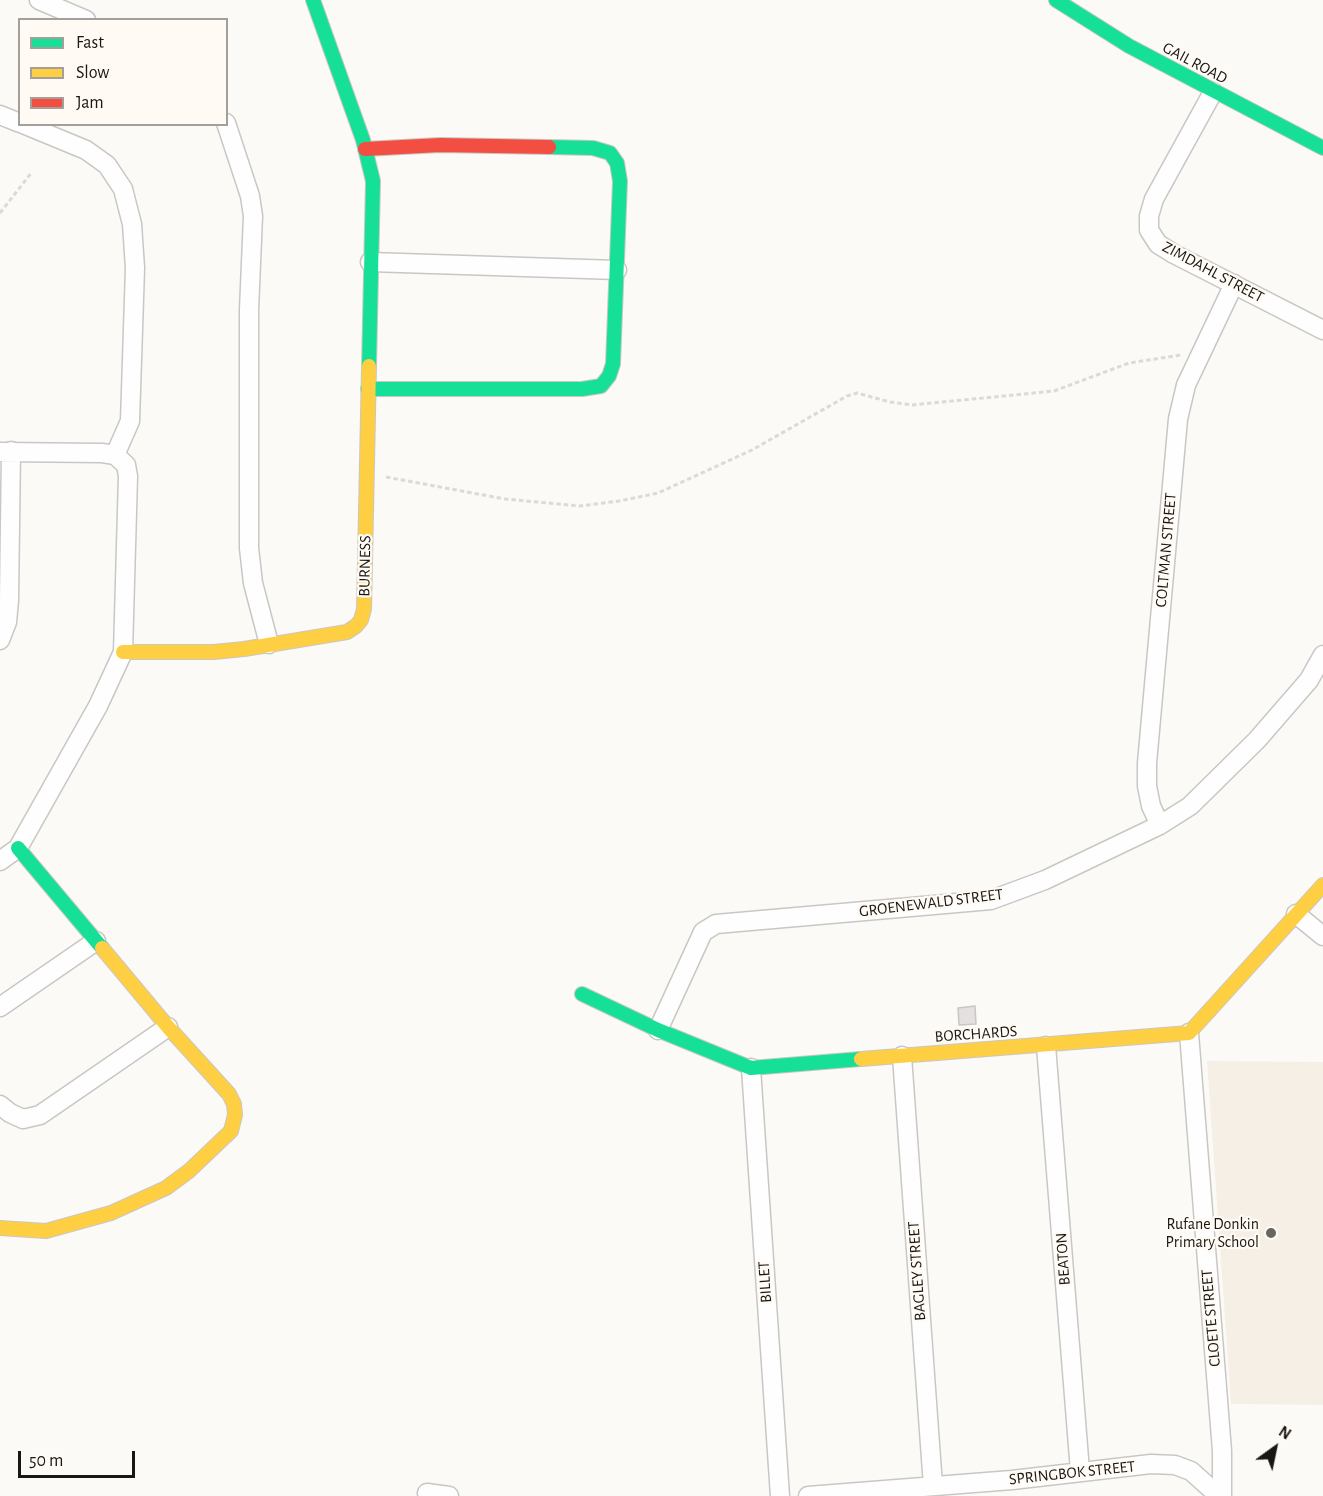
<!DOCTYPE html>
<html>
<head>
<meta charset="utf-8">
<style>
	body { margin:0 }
	#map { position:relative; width:1323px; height:1496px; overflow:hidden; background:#fcfaf7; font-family:"Alegreya Sans",sans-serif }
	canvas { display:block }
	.legend { position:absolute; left:18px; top:18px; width:210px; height:108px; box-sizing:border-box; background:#fffaf4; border:2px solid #a39f9a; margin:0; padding:8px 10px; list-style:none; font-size:18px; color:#191713 }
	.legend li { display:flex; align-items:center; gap:12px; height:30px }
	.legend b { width:30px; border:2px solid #a39f9a }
	.north { position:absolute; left:1245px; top:1418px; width:60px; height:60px; -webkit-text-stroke:4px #fffaf4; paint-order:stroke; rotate:33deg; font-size:16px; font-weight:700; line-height:24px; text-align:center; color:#191713 }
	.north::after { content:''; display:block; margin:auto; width:21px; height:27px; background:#191713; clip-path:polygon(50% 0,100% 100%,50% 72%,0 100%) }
	.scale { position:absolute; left:18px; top:1451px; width:117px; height:27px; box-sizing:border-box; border:3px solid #191713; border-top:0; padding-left:8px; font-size:18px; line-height:21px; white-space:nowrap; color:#191713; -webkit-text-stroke:4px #fffaf4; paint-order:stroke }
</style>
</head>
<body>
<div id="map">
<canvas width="1323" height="1496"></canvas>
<ul class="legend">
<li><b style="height:8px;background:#16e098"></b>Fast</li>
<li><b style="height:8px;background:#ffcf43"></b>Slow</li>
<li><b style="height:8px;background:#f24e42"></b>Jam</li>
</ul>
<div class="north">N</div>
<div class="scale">50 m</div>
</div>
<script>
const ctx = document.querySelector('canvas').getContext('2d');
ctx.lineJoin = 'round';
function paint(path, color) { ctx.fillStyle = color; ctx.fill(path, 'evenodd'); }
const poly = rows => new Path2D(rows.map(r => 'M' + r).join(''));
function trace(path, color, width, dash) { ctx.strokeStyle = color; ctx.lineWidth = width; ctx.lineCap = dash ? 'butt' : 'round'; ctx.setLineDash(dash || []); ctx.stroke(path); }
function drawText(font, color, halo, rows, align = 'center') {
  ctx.font = font + ' "Alegreya Sans",sans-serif'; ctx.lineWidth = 4.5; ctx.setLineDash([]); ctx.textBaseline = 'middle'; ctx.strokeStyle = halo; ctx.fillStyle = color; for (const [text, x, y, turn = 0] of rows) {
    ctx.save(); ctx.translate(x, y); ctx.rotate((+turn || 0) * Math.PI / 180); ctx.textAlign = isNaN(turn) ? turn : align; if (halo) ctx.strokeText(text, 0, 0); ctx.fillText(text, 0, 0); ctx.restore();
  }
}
const built = poly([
	[1207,1061,1323,1062,1323,1405,1231,1404]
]);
const building = poly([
	[975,1006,976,1024,959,1025,958,1008,975,1006]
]);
const path = poly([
	[0,213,32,172],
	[386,477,505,499,580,506,619,501,658,493,752,450,847,396,857,393,890,402,912,405,1054,391,1129,363,1181,355]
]);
const street = poly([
	[39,0,86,20],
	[1213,92,1154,199,1149,216,1149,230,1158,244,1174,254,1323,330],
	[0,115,20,123],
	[226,123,250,196,253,216,249,310,249,548,253,583,269,644],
	[23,124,86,150,107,165,123,189,132,224,135,268,130,421,115,455],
	[370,262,617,270],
	[0,452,102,453,115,455,126,465,128,476,123,652,98,706,18,848,0,861],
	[0,640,7,622,9,600,11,451],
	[1160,825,1151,806,1147,786,1147,763,1178,419,1186,385,1234,284],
	[1296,914,1323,936],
	[0,1007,96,941],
	[658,1030,703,932,716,924,991,900,1045,880,1160,825,1190,806,1257,740,1309,680,1323,655],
	[1189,1033,1222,1451,1222,1496],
	[1046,1046,1080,1471],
	[902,1056,933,1486],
	[751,1068,780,1496],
	[0,1105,10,1113,23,1119,40,1115,168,1027],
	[427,1493,449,1496],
	[808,1496,1012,1480,1151,1464,1175,1465,1191,1471,1219,1496]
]);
const fast = poly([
	[313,0,363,140,373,181,369,366],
	[1056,0,1129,46,1323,148],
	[368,389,582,389,601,386,609,376,613,364,620,181,617,163,610,153,593,148,549,147],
	[18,848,102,948],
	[582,994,658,1030,751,1068,861,1059]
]);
const slow = poly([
	[123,652,214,652,244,649,347,632,356,626,361,620,364,609,369,366],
	[861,1059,1189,1033,1323,885],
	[0,1228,46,1231,111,1213,166,1188,189,1171,231,1131,235,1115,234,1104,229,1094,168,1027,102,948]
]);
const jam = poly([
	[365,149,440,145,549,147]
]);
const markers = [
	[1271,1233,6,"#686663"]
];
const streetNames = [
	["GAIL ROAD",1195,63,28],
	["ZIMDAHL STREET",1213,272,28],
	["COLTMAN STREET",1166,550,-85],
	["BURNESS",365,566,-89],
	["GROENEWALD STREET",931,903,-7],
	["BORCHARDS",976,1034,-4],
	["BEATON",1063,1259,-94],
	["BAGLEY STREET",917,1271,-94],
	["BILLET",765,1282,-94],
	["CLOETE STREET",1211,1318,-95],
	["SPRINGBOK STREET",1072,1473,-6]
];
const poiNames = [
	["Rufane Donkin",1259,1224],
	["Primary School",1259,1242]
];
paint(built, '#f6efe5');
paint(building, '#e3e0df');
trace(building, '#c9c6c5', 1.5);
trace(street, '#c9c7c4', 21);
trace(fast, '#c9c7c4', 16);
trace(slow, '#c9c7c4', 16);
trace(jam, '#c9c7c4', 16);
trace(path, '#dbdad8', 3, [4.5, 3]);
trace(street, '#fffefe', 18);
trace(fast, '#16e098', 14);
trace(slow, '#ffcf43', 14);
trace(jam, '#f24e42', 14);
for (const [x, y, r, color] of markers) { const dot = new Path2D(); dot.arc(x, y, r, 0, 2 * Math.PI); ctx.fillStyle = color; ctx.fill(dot); trace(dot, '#fffaf4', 2); }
drawText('16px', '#191713', '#fffaf4', streetNames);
drawText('16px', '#191713', '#fffaf4', poiNames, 'right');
</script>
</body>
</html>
